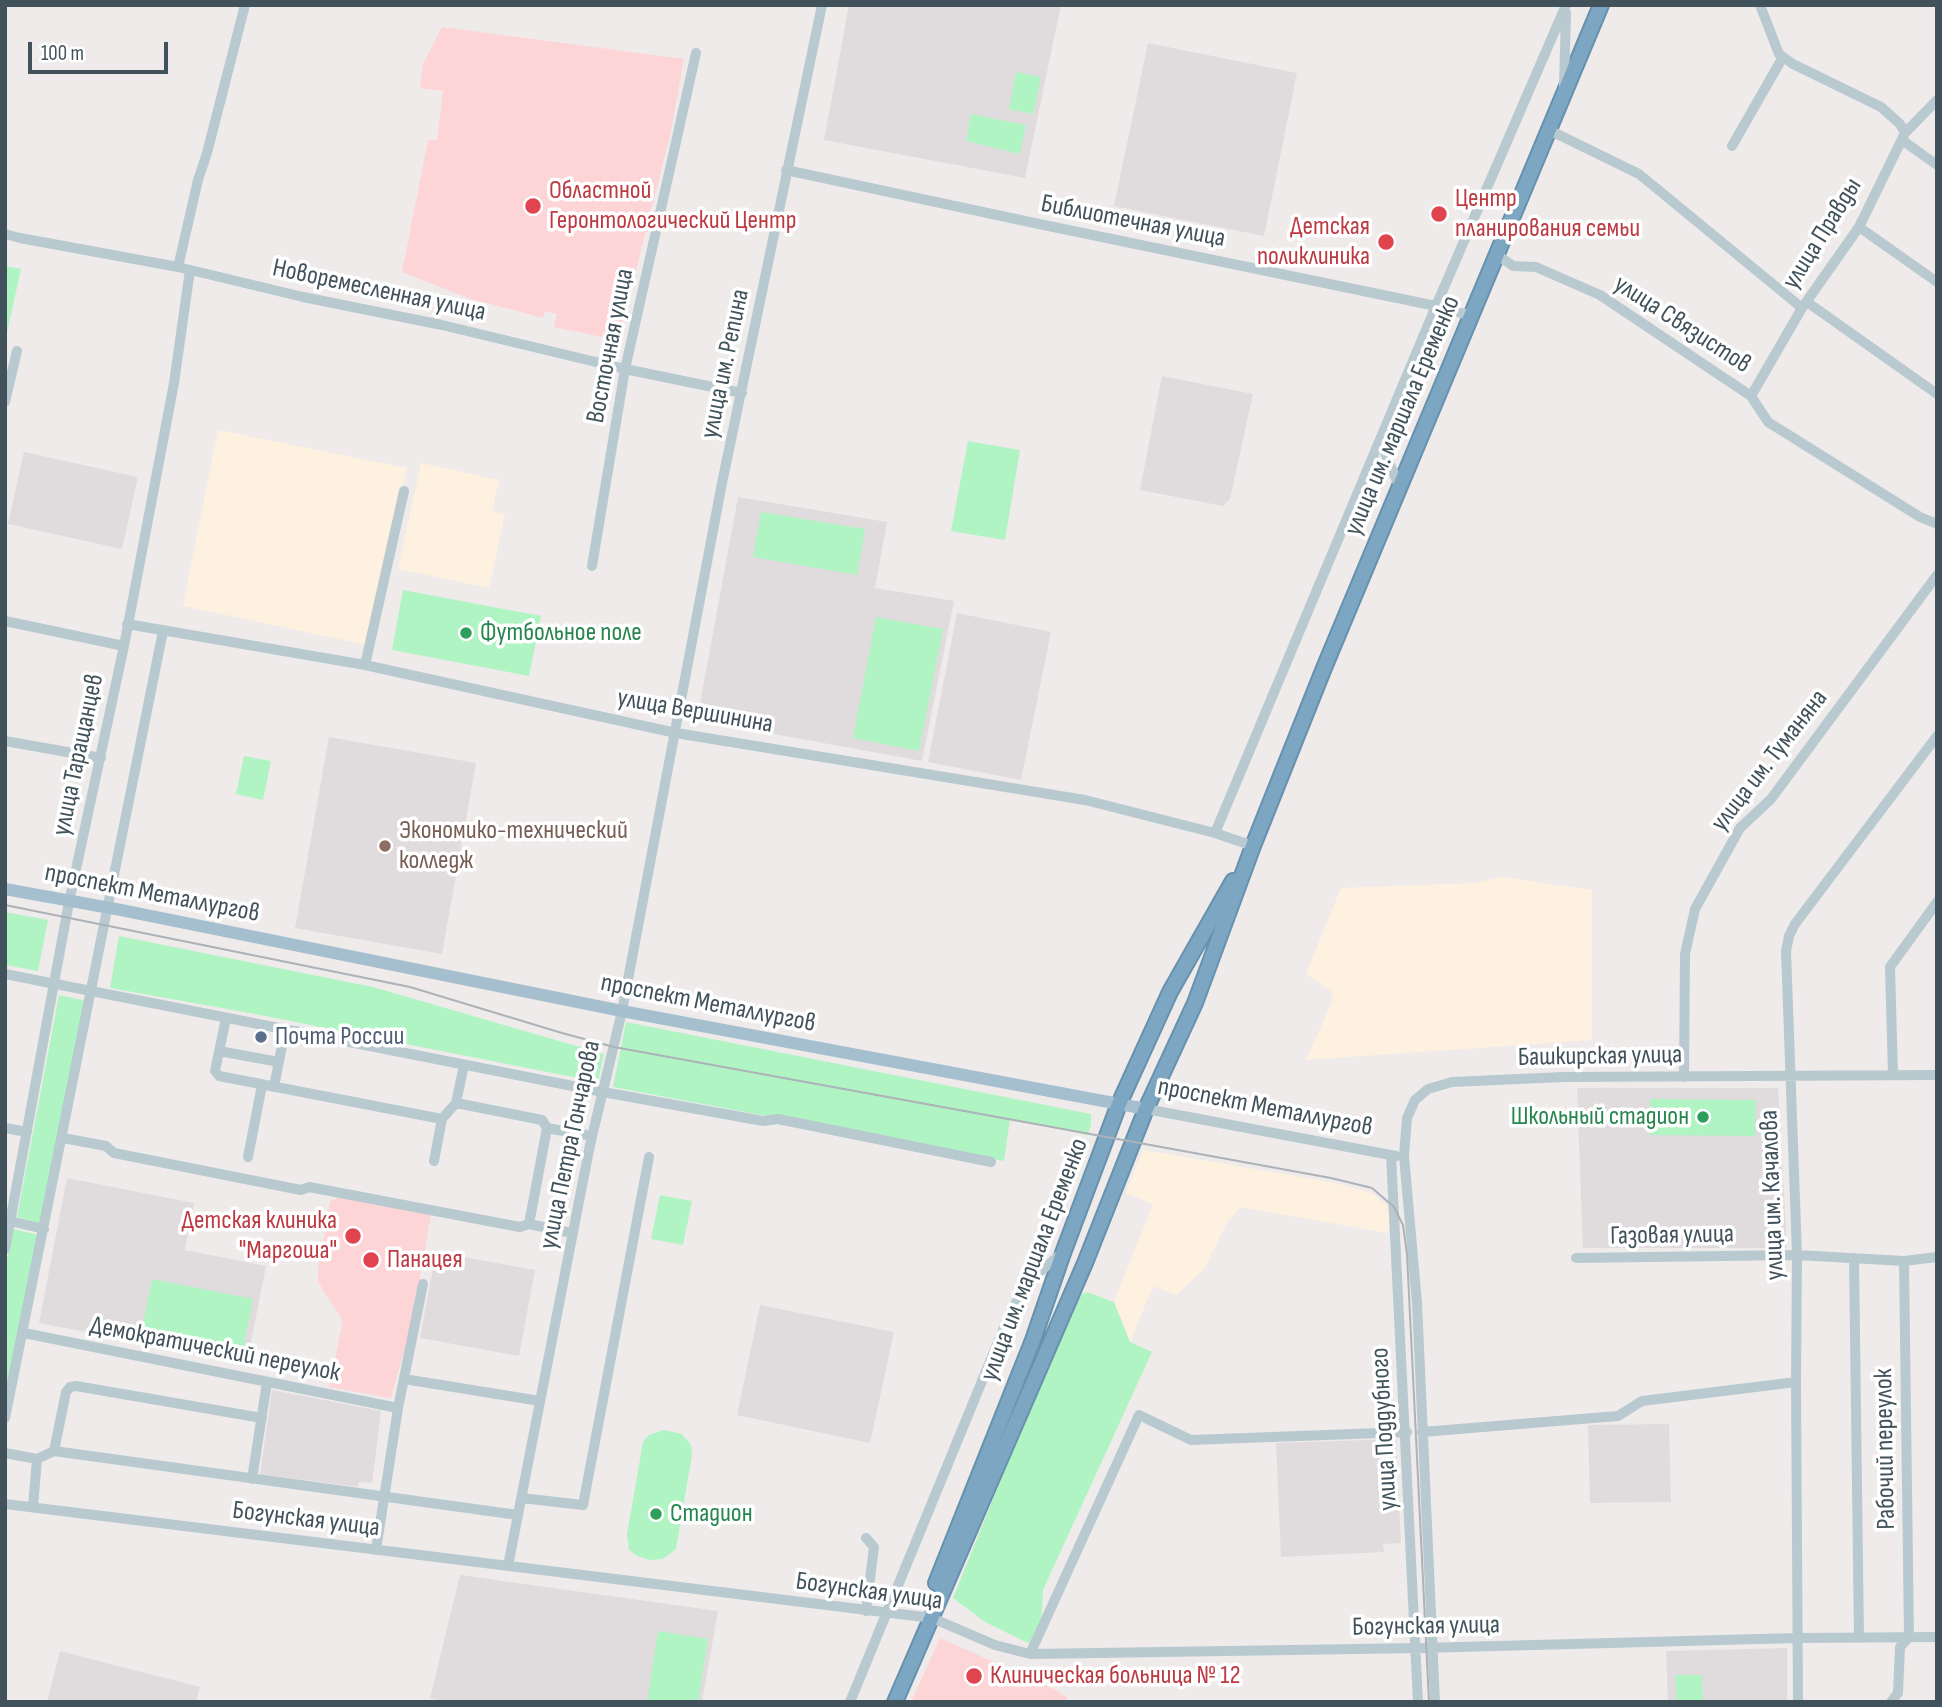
<!DOCTYPE html>
<html>
<head>
<meta charset="utf-8">
<style>
	body { margin:0 }
	#map { position:relative; width:1942px; height:1707px; overflow:hidden; background:#efebeb; font-family:"Sofia Sans Condensed",sans-serif }
	canvas { display:block }
	.frame { position:absolute; inset:0; border:7px solid #41525b; pointer-events:none }
	.scale { position:absolute; left:28px; top:42px; width:140px; height:32px; box-sizing:border-box; border:4px solid #41525b; border-top:0; padding-left:9px; font-size:21px; line-height:24px; white-space:nowrap; color:#41525b; -webkit-text-stroke:5px #fff; paint-order:stroke }
</style>
</head>
<body>
<div id="map">
<canvas width="1942" height="1707"></canvas>
<div class="frame"></div>
<div class="scale">100 m</div>
</div>
<script>
const ctx = document.querySelector('canvas').getContext('2d');
ctx.lineJoin = 'round';
function paint(path, color) { ctx.fillStyle = color; ctx.fill(path, 'evenodd'); }
const poly = rows => new Path2D(rows.map(r => 'M' + r).join(''));
function trace(path, color, width, dash) { ctx.strokeStyle = color; ctx.lineWidth = width; ctx.lineCap = dash ? 'butt' : 'round'; ctx.setLineDash(dash || []); ctx.stroke(path); }
function drawText(font, color, halo, rows, align = 'center') {
  ctx.font = font + ' "Sofia Sans Condensed",sans-serif'; ctx.lineWidth = 7; ctx.setLineDash([]); ctx.textBaseline = 'middle'; ctx.strokeStyle = halo; ctx.fillStyle = color; for (const [text, x, y, turn = 0] of rows) {
    ctx.save(); ctx.translate(x, y); ctx.rotate((+turn || 0) * Math.PI / 180); ctx.textAlign = isNaN(turn) ? turn : align; if (halo) ctx.strokeText(text, 0, 0); ctx.fillText(text, 0, 0); ctx.restore();
  }
}
const commercial = poly([
	[218,430,407,468,367,645,183,606],
	[421,463,499,480,492,511,505,514,489,588,398,569],
	[1501,877,1592,890,1592,1040,1306,1060,1333,999,1331,991,1306,974,1341,888,1475,883],
	[1143,1150,1331,1182,1372,1193,1391,1209,1388,1233,1240,1207,1226,1224,1205,1268,1176,1295,1153,1286,1130,1342,1114,1302,1153,1204,1126,1193]
]);
const education = poly([
	[849,5,1061,5,1025,178,824,140],
	[1148,43,1297,73,1264,236,1114,206],
	[1162,376,1253,394,1230,499,1223,506,1140,490],
	[24,452,138,477,122,549,8,524],
	[738,497,887,522,875,588,954,601,922,761,697,720],
	[957,613,1051,632,1021,780,928,762],
	[329,737,476,763,442,954,295,928],
	[1577,1088,1778,1088,1787,1248,1583,1248],
	[67,1178,194,1203,185,1250,266,1266,247,1362,39,1323],
	[436,1252,535,1270,519,1356,420,1338],
	[760,1305,894,1332,870,1443,737,1415],
	[272,1390,381,1411,372,1483,359,1482,358,1487,260,1474],
	[1669,1424,1671,1502,1590,1503,1588,1425],
	[1396,1439,1401,1543,1383,1544,1384,1552,1281,1557,1276,1443],
	[460,1575,718,1611,702,1702,443,1702,430,1698],
	[1787,1648,1787,1702,1668,1702,1666,1651],
	[60,1651,200,1687,196,1702,47,1702]
]);
const medical = poly([
	[442,27,684,59,670,136,621,329,607,338,554,327,557,314,545,311,543,318,468,298,402,272,428,140,437,140,443,91,420,88,423,64],
	[339,1197,431,1215,412,1322,391,1398,329,1387,342,1326,341,1318,318,1282,318,1270,330,1202],
	[940,1638,1054,1689,1067,1697,1067,1702,911,1702]
]);
const green = poly([
	[1016,72,1041,77,1033,114,1009,109],
	[971,114,1026,125,1020,154,966,141],
	[5,266,21,269,7,333,5,333],
	[968,441,1020,450,1005,540,951,531],
	[761,512,865,529,857,575,753,557],
	[403,590,541,616,529,676,392,650],
	[876,617,943,629,919,751,853,738],
	[244,756,271,761,263,800,236,794],
	[5,912,48,920,38,971,5,965],
	[119,936,373,987,604,1054,598,1082,255,1014,110,988],
	[59,995,87,1001,42,1224,17,1217],
	[626,1022,1091,1114,1091,1125,1088,1135,1010,1119,1004,1161,613,1087],
	[1650,1099,1756,1100,1755,1136,1650,1135],
	[660,1195,692,1201,683,1245,651,1239],
	[13,1229,39,1235,5,1399,5,1270],
	[152,1279,253,1299,243,1350,142,1330],
	[1087,1292,1114,1302,1130,1342,1152,1352,1043,1590,1040,1640,1028,1643,985,1622,953,1598,1075,1297],
	[664,1430,682,1434,691,1445,692,1455,676,1549,663,1559,649,1560,637,1556,629,1550,627,1534,643,1442,649,1435],
	[658,1631,708,1639,698,1702,647,1702],
	[1675,1675,1702,1675,1703,1702,1677,1702]
]);
const minor = poly([
	[1760,5,1779,54,1793,64,1881,107,1900,124,1905,133],
	[1564,86,1566,13],
	[1549,130,1639,174,1802,308],
	[1902,140,1937,165],
	[1732,146,1783,57],
	[786,170,1039,224,1436,306,1472,316],
	[1859,227,1937,282],
	[5,234,20,238,178,267,303,297,442,325,625,369,742,393],
	[1496,254,1513,266,1536,267,1600,295,1751,396,1768,422,1920,517,1937,524],
	[178,267,198,180,207,153,245,5],
	[1807,302,1937,394],
	[1751,396,1802,308,1859,227,1905,133,1937,100],
	[5,402,17,351],
	[1380,441,1400,488],
	[592,566,625,369,696,53],
	[5,621,124,646],
	[127,624,365,665,676,733,1085,800,1215,833,1253,846],
	[365,665,404,491],
	[5,741,101,758],
	[1215,833,1436,306,1566,5],
	[5,974,603,1092,763,1121,778,1119,991,1162],
	[226,1018,215,1071,219,1076,442,1119],
	[219,1051,279,1062],
	[1893,1075,1890,967,1937,902],
	[1684,1077,1685,954,1695,909,1740,828,1771,799,1937,575],
	[274,1087,285,1030],
	[456,1103,542,1120,547,1128,529,1224],
	[1146,1109,1396,1156],
	[5,1128,27,1132],
	[547,1128,592,1136],
	[63,1138,106,1146,114,1153,301,1190,309,1187,520,1227,529,1224,572,1233],
	[1391,1155,1418,1702],
	[248,1157,262,1085],
	[434,1161,442,1119,456,1103,464,1065],
	[6,1220,44,1229],
	[5,1249,69,902,124,646,174,383,190,270],
	[1576,1258,1797,1255,1904,1261,1937,1257],
	[1854,1258,1859,1638],
	[24,1333,398,1408],
	[404,1379,540,1401],
	[5,1418,163,631],
	[1422,1432,1618,1416,1642,1401,1796,1382],
	[54,1451,66,1392,70,1387,76,1386,262,1418],
	[5,1453,37,1459],
	[252,1479,267,1382],
	[521,1498,583,1505,649,1157],
	[5,1504,932,1618,995,1645,1030,1654,1422,1648,1797,1638,1937,1637],
	[33,1507,37,1459,54,1451,518,1515],
	[866,1538,874,1547,866,1611],
	[376,1550,398,1408,423,1284],
	[508,1566,590,1145,622,1011,722,483,822,5],
	[1030,1654,1139,1415,1191,1440,1407,1432],
	[850,1702,1010,1313,1028,1282,1062,1253],
	[1435,1702,1417,1303,1404,1156,1407,1118,1415,1100,1428,1089,1452,1082,1563,1077,1937,1075],
	[1798,1702,1796,1382,1797,1255,1786,951,1789,936,1795,924,1937,736],
	[1891,1702,1898,1693,1900,1647,1909,1637,1904,1261]
]);
const major = poly([
	[5,889,121,910,622,1011,1146,1109]
]);
const highway = poly([
	[936,1583,1033,1340,1063,1253,1119,1104,1170,992,1233,881],
	[895,1702,1085,1263,1146,1109,1195,1003,1253,846,1324,668,1601,5]
]);
const tram = poly([
	[5,905,410,987,562,1033,614,1047,1331,1178,1372,1188,1394,1207,1403,1225,1407,1254,1429,1702]
]);
const markers = [
	[533,206,9,"#e0444e"],
	[1439,214,9,"#e0444e"],
	[1386,242,9,"#e0444e"],
	[466,633,7,"#2e9e5b"],
	[385,846,7,"#8d6e63"],
	[261,1037,7,"#5c6f8a"],
	[1703,1117,7,"#2e9e5b"],
	[353,1236,9,"#e0444e"],
	[371,1260,9,"#e0444e"],
	[656,1514,7,"#2e9e5b"],
	[974,1676,9,"#e0444e"]
];
const healthNames = [
	["Областной",549,191],
	["Геронтологический Центр",549,221],
	["Центр",1455,199],
	["планирования семьи",1455,229],
	["Детская",1370,227,"right"],
	["поликлиника",1370,257,"right"],
	["Детская клиника",337,1221,"right"],
	["\"Маргоша\"",337,1251,"right"],
	["Панацея",387,1260],
	["Клиническая больница № 12",990,1676]
];
const streetNames = [
	["Библиотечная улица",1133,222,11],
	["улица Правды",1823,234,-58],
	["Новоремесленная улица",379,291,12],
	["улица Связистов",1682,325,33],
	["Восточная улица",611,346,-79],
	["улица им. Репина",726,364,-78],
	["улица им. маршала Еременко",1403,416,-67],
	["улица Вершинина",695,712,10],
	["улица Таращанцев",79,755,-78],
	["улица им. Туманяна",1770,761,-52],
	["проспект Металлургов",152,894,11],
	["проспект Металлургов",708,1004,11],
	["Башкирская улица",1600,1057,-1],
	["проспект Металлургов",1265,1108,11],
	["улица Петра Гончарова",571,1145,-78],
	["улица им. Качалова",1773,1195,-92],
	["Газовая улица",1672,1236,-1],
	["улица им. маршала Еременко",1035,1260,-69],
	["Демократический переулок",215,1350,11],
	["улица Поддубного",1385,1429,-93],
	["Рабочий переулок",1886,1449,-91],
	["Богунская улица",306,1520,7],
	["Богунская улица",869,1592,8],
	["Богунская улица",1426,1627,-1]
];
const leisureNames = [
	["Футбольное поле",480,633],
	["Школьный стадион",1689,1117,"right"],
	["Стадион",670,1514]
];
const educationNames = [
	["Экономико-технический",399,831],
	["колледж",399,861]
];
const serviceNames = [
	["Почта России",275,1037]
];
paint(commercial, '#fef1df');
paint(education, '#e0dbdd');
paint(medical, '#fed5d7');
paint(green, '#b1f4c3');
trace(highway, '#6791ad', 18);
trace(minor, '#b9c9d0', 10);
trace(major, '#a6bfcf', 12);
trace(highway, '#7ca6c2', 14);
trace(tram, '#acb2b7', 2);
for (const [x, y, r, color] of markers) { const dot = new Path2D(); dot.arc(x, y, r, 0, 2 * Math.PI); ctx.fillStyle = color; ctx.fill(dot); trace(dot, '#fff', 2.5); }
drawText('26px', '#be3a42', '#fff', healthNames, 'left');
drawText('26px', '#41525b', '#fff', streetNames);
drawText('26px', '#27864d', '#fff', leisureNames, 'left');
drawText('26px', '#785e54', '#fff', educationNames, 'left');
drawText('26px', '#4e5e75', '#fff', serviceNames, 'left');
</script>
</body>
</html>
